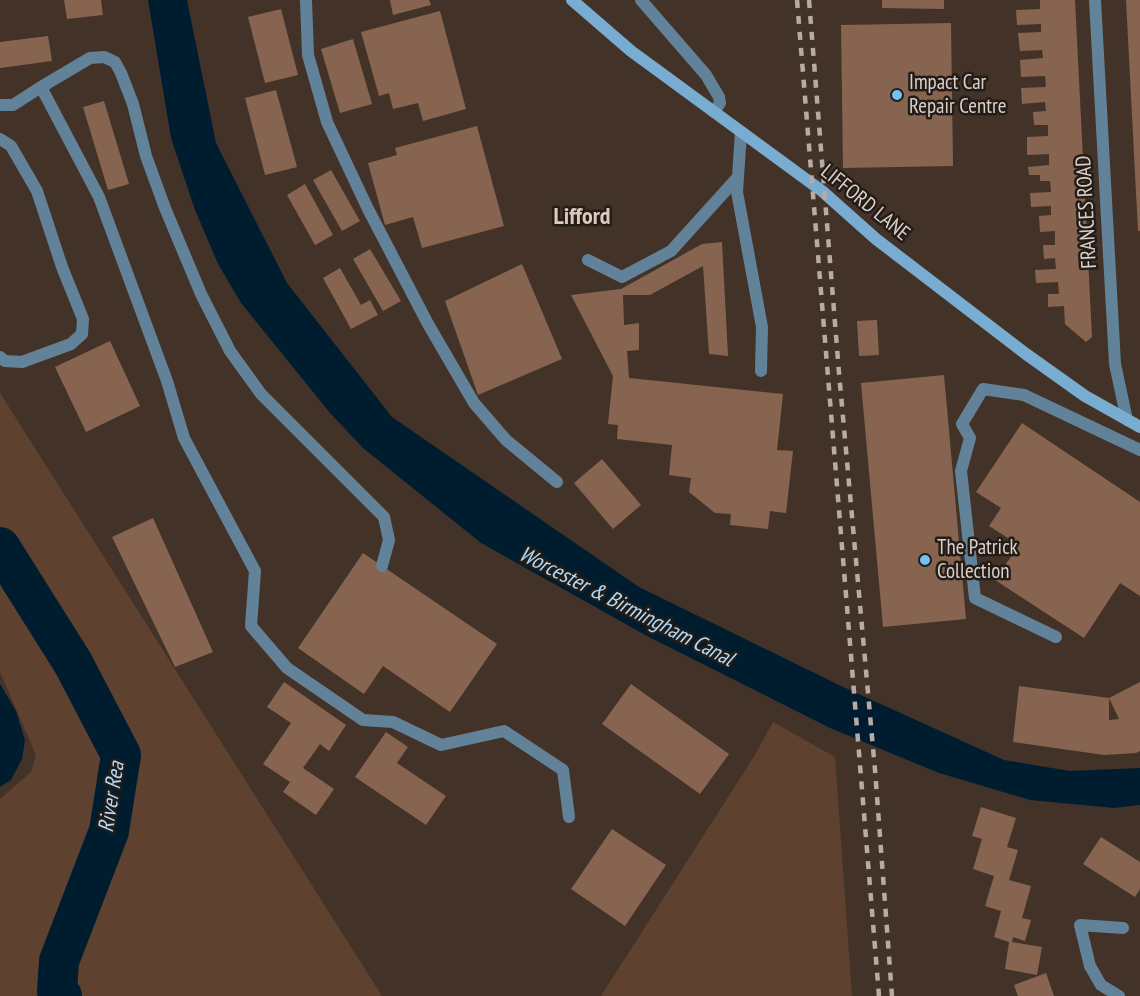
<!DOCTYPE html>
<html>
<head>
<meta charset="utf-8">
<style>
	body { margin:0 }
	canvas { display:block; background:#433228 }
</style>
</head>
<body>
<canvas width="1140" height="996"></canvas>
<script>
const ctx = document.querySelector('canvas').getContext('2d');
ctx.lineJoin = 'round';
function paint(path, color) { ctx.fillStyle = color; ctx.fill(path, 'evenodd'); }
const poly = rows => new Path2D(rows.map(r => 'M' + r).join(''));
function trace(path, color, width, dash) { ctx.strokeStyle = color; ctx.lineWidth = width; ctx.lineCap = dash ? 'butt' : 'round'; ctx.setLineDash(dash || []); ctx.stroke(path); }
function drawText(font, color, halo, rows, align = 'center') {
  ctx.font = font + ' "PT Sans Narrow",sans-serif'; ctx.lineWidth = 5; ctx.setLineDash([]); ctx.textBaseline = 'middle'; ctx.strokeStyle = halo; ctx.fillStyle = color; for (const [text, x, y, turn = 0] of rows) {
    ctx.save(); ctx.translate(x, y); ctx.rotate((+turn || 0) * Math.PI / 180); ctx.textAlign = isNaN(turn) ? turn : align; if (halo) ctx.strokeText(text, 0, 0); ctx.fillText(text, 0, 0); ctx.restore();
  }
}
const green = poly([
	[0,393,382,996,0,996,0,799,31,772,36,755,0,672],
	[773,722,835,757,852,996,601,996,755,755]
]);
const water = poly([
	[148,0,187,0,216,143,287,283,392,417,639,587,839,685,1004,760,1070,771,1140,768,1140,805,1114,808,1030,800,939,773,830,728,647,636,481,543,363,448,330,413,241,303,218,264,195,210,171,138],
	[0,684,16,711,25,740,22,759,11,780,0,787]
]);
const river = poly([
	[0,547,73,663,121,755,109,831,59,961,57,991,62,996]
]);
const building = poly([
	[64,0,101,0,103,15,67,19],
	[390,0,429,0,431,5,393,15],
	[882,0,944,0,944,9,882,8],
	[1040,0,1075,0,1092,337,1086,342,1065,324,1064,306,1048,307,1048,294,1059,294,1058,282,1036,283,1035,270,1056,269,1055,258,1044,259,1043,245,1055,245,1055,231,1040,232,1039,216,1051,215,1051,206,1031,207,1030,193,1051,192,1050,181,1040,181,1040,175,1029,175,1028,167,1049,165,1049,154,1027,155,1027,137,1048,136,1048,125,1034,125,1033,112,1046,111,1045,102,1022,104,1021,88,1046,87,1045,76,1021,77,1020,60,1043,58,1042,50,1020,51,1018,33,1041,32,1041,24,1017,25,1016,10,1040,9],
	[1126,0,1140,0,1140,231,1138,231],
	[281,9,298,75,265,83,248,17],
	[440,11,466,109,423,121,418,103,393,109,389,93,379,96,361,32],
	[951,23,953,166,843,168,841,25],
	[48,36,52,61,0,68,0,42],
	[353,39,372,104,340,113,321,49],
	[276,90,297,167,265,175,245,98],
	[104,101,129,184,108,190,83,107],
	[477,126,504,226,422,248,413,217,385,225,368,163,397,155,395,148],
	[331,170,360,221,342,231,313,180],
	[305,184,333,235,315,245,287,195],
	[722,242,728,356,709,354,703,266,650,295,623,295,624,325,639,323,639,350,627,351,629,378,783,394,777,450,793,451,786,513,770,511,768,529,730,525,731,514,715,513,689,492,691,478,669,475,672,445,617,439,618,425,608,424,613,376,571,295,621,289,702,244],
	[370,249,401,301,383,311,353,259],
	[522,264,562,359,478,395,445,301],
	[340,268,361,305,370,300,378,315,351,329,323,278],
	[877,320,879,355,859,356,857,321],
	[110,341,140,406,86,432,55,367],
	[944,375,966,619,883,627,861,383],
	[1022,423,1140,502,1140,596,1120,583,1084,638,995,580,1019,545,989,526,1001,508,976,492],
	[602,459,641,505,613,529,574,483],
	[153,518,213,652,175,667,112,537],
	[363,553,497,644,450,712,383,666,364,694,298,648],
	[284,682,346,725,329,751,320,744,303,768,334,789,316,815,283,792,290,782,263,764,291,723,267,707],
	[1140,682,1140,751,1136,753,1104,755,1013,742,1019,686,1109,698],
	[1109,698,1119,719,1109,720],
	[631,684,729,754,700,794,602,724],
	[386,732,408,747,397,763,446,796,426,825,355,777],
	[981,807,1016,818,1007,847,1018,850,1009,880,1031,886,1022,918,1031,920,1025,941,1013,937,1012,942,1042,947,1037,975,1005,969,1009,942,994,937,1001,911,985,906,994,876,973,869,982,839,972,836],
	[612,829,666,865,625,926,571,889],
	[1101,837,1140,862,1140,889,1135,897,1083,864],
	[1046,973,1054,996,1018,996,1014,985]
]);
const lane = poly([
	[306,0,308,55,327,122,368,209,428,324,474,403,506,440,557,482],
	[641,0,706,75,719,97,720,103,714,112],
	[41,87,99,197,167,381,184,438,255,571,251,626,287,668,363,720,393,722,441,745,504,731,563,770,569,817],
	[0,105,13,105,41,87,90,58,104,57,115,62,121,73,133,104,146,156,165,208,201,294,230,351,261,394,384,517,389,540,382,566],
	[741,132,737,192,762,327,761,371],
	[0,139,11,146,37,191,62,267,83,319,82,334,71,344,22,362,5,361,0,357],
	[588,260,622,277,671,251,738,177],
	[1056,637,975,598,961,471,970,438,962,424,983,389,1024,395,1140,450]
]);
const street = poly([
	[1095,0,1115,364,1127,420],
	[1119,996,1101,985,1090,966,1080,925,1123,928]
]);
const secondary = poly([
	[572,0,631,51,822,191,876,239,1026,354,1085,396,1140,427]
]);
const rail = poly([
	[797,0,879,996],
	[809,0,839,373,875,770,892,996]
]);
const markers = [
	[897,95,6,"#73c1f5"],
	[925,560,6,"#73c1f5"]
];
const poiNames = [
	["Impact Car",909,83],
	["Repair Centre",909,107],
	["The Patrick",937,548],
	["Collection",937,572]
];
const streetNames = [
	["LIFFORD LANE",865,203,39],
	["FRANCES ROAD",1087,212,-93]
];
const waterNames = [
	["Worcester & Birmingham Canal",626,607,27],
	["River Rea",112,797,-81]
];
const quarterNames = [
	["Lifford",582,217]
];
paint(green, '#5f412f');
paint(water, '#001d30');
trace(river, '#001d30', 40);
paint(building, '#866450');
trace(lane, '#628299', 12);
trace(street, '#628299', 12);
trace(secondary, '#78acd1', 12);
trace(rail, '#b8aba3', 4.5, [8, 8]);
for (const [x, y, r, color] of markers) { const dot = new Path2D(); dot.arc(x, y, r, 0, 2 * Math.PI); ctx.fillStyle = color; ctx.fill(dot); trace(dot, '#231c17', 2); }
drawText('21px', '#dbd0c9', '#231c17', poiNames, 'left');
drawText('21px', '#dbd0c9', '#231c17', streetNames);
drawText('italic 22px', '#addbfc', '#231c17', waterNames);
drawText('bold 24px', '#dfc9bd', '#231c17', quarterNames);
</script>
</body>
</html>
